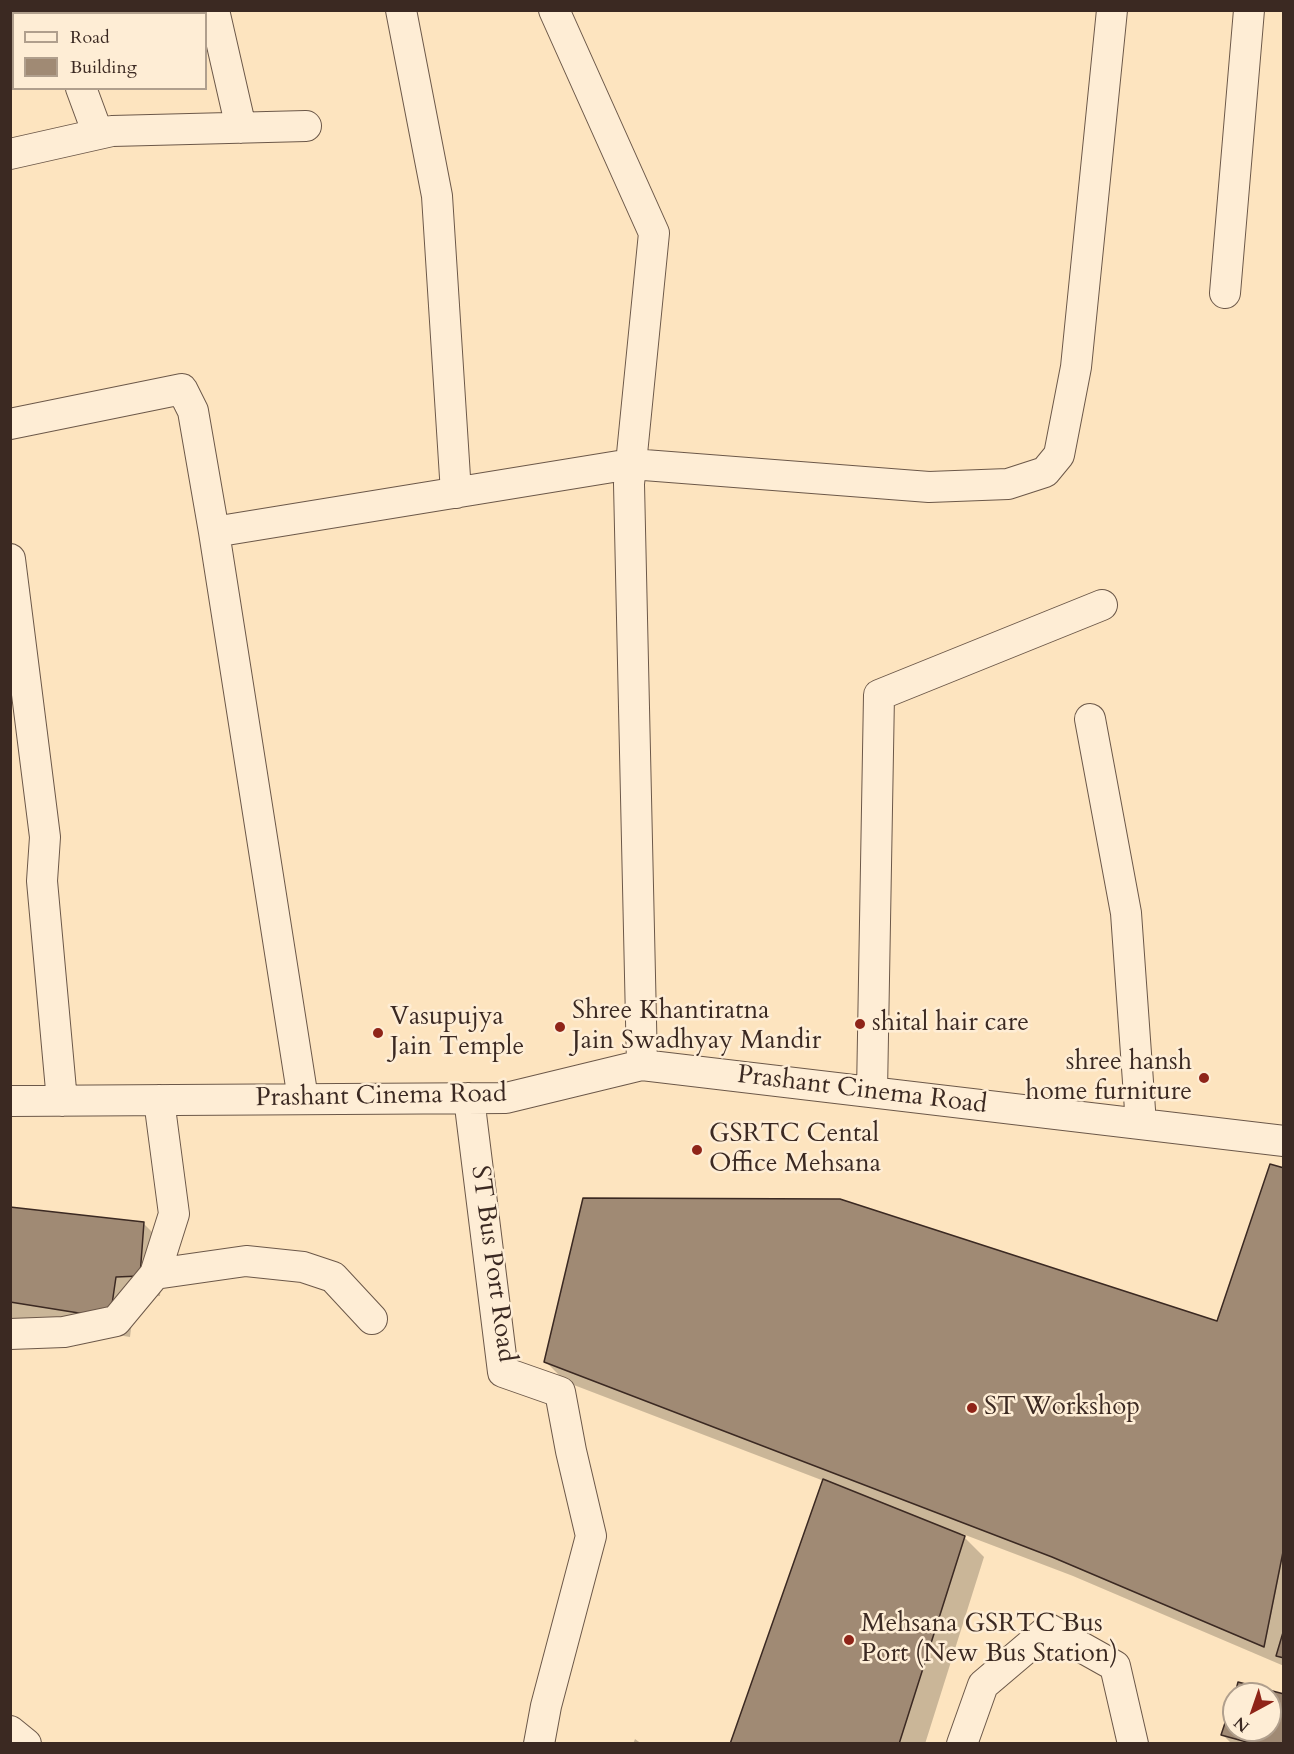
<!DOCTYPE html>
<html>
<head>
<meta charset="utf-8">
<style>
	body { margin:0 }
	#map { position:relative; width:1294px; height:1754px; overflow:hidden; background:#fde4bf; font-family:Cardo,serif }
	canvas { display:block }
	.frame { position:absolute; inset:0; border:12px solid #3b2922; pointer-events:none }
	.legend { position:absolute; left:12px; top:12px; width:195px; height:78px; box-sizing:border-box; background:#feedd5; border:2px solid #b09f8d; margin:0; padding:8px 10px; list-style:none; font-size:18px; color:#3b2922 }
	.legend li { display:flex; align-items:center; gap:12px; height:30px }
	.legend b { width:30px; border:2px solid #b09f8d }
	.north { position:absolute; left:1222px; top:1682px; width:60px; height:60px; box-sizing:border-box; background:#feedd5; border:2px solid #b09f8d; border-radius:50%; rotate:220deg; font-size:16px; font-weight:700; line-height:24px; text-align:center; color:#3b2922 }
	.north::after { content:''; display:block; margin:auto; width:21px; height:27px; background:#8f2418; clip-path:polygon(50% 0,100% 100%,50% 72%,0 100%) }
</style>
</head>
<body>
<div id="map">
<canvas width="1294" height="1754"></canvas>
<div class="frame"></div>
<ul class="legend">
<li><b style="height:8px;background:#feedd5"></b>Road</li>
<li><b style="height:16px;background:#a08a74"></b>Building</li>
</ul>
<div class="north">N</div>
</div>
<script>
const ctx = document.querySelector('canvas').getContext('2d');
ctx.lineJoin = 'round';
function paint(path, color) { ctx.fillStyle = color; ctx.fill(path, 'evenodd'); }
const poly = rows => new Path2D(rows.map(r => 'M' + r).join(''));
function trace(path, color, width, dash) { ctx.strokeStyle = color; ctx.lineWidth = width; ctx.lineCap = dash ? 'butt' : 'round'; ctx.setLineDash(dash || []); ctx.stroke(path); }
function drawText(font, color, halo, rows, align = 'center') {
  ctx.font = font + ' Cardo,serif'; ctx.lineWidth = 5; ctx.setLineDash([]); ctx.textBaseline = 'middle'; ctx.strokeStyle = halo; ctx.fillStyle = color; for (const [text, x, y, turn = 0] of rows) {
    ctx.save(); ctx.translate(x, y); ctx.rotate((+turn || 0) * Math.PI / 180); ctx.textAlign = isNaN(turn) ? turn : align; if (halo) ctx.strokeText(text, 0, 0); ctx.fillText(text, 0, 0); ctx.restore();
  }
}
const shadow = poly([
	[1284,1170,1284,1666,1073,1576,960,1533,984,1557,925,1744,731,1744,824,1481,566,1382,546,1362,1218,1323],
	[10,1209,144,1224,164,1244,160,1296,135,1297,130,1337,10,1318],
	[1239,1684,1284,1695,1284,1744,1232,1744,1223,1735,1234,1701,1234,1730,1270,1730,1270,1694,1236,1694],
	[635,1739,642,1744,633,1744]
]);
const building = poly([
	[1270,1164,1284,1168,1284,1547,1264,1647,1052,1557,544,1362,583,1198,840,1199,1217,1321,1270,1164],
	[10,1207,144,1222,140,1276,116,1277,110,1318,10,1302,10,1207],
	[823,1479,965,1536,899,1744,730,1744,823,1479],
	[1284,1629,1284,1658,1276,1656,1284,1629],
	[1238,1682,1284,1694,1284,1744,1254,1744,1221,1735,1234,1696,1234,1730,1270,1730,1270,1694,1235,1694,1238,1682]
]);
const minor = poly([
	[51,10,52,14],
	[214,10,241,128],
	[401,10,437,196,456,493],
	[554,10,654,233,629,484,642,1065],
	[81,88,98,134],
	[10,154,112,131,306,126],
	[1225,293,1249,10],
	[10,424,182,389,193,411,214,532,303,1099],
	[214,532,631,464,929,487,1008,484,1045,472,1059,455,1076,367,1112,10],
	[10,559,45,837,42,881,62,1101],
	[1090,719,1126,913,1141,1124],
	[872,1092,879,695,1102,605],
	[469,1098,503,1372,560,1392,571,1451,591,1536,546,1706,539,1744],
	[10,1101,506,1098,642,1065,1284,1141],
	[155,1274,246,1261,303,1267,333,1277,372,1319],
	[10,1334,64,1332,116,1321,155,1274,174,1214,159,1100],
	[10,1731,26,1744],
	[962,1744,983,1685,1049,1629,1115,1666,1133,1744]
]);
const markers = [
	[860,1024,6,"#8f2418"],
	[560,1027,6,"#8f2418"],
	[378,1033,6,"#8f2418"],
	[1204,1078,6,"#8f2418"],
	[697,1150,6,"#8f2418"],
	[972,1408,6,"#8f2418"],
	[849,1640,6,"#8f2418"]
];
const poiNames = [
	["Shree Khantiratna",572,1012],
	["Jain Swadhyay Mandir",572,1042],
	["Vasupujya",390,1018],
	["Jain Temple",390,1048],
	["shital hair care",872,1024],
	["shree hansh",1192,1063,"right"],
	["home furniture",1192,1093,"right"],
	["GSRTC Cental",709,1135],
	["Office Mehsana",709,1165],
	["ST Workshop",984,1408],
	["Mehsana GSRTC Bus",861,1625],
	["Port (New Bus Station)",861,1655]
];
const streetNames = [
	["Prashant Cinema Road",862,1091,7],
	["Prashant Cinema Road",381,1097,-1],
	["ST Bus Port Road",492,1264,82]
];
paint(shadow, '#0003');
paint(building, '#a08a74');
trace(building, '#3b2922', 1.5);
trace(minor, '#6c5849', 32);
trace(minor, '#feedd5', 30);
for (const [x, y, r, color] of markers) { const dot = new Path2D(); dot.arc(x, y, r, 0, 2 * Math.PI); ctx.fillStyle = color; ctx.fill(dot); trace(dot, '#feedd5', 2); }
drawText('26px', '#3b2922', '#feedd5', poiNames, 'left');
drawText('26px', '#3b2922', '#feedd5', streetNames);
</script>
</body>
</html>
